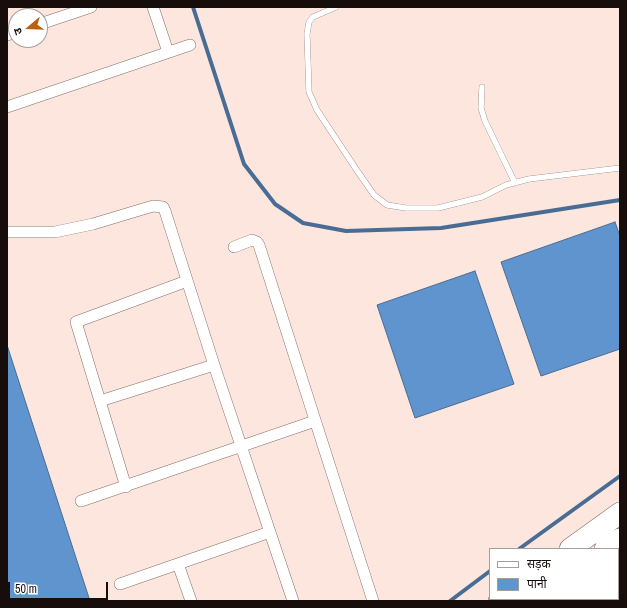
<!DOCTYPE html>
<html>
<head>
<meta charset="utf-8">
<style>
	body { margin:0 }
	#map { position:relative; width:627px; height:608px; overflow:hidden; background:#fce6dd; font-family:"Archivo Narrow","Noto Sans Devanagari",sans-serif }
	canvas { display:block }
	.frame { position:absolute; inset:0; border:8px solid #170e0b; pointer-events:none }
	.legend { position:absolute; left:489px; top:548px; width:130px; height:52px; box-sizing:border-box; background:#fff; border:1px solid #a29f9d; margin:0; padding:5px 7px; list-style:none; font-size:12px; color:#170e0b }
	.legend li { display:flex; align-items:center; gap:8px; height:20px }
	.legend b { width:20px; border:1px solid #a29f9d }
	.north { position:absolute; left:8px; top:8px; width:40px; height:40px; box-sizing:border-box; background:#fff; border:1px solid #a29f9d; border-radius:50%; rotate:251deg; font-size:11px; font-weight:700; line-height:16px; text-align:center; color:#170e0b }
	.north::after { content:''; display:block; margin:auto; width:14px; height:18px; background:#bc5f0f; clip-path:polygon(50% 0,100% 100%,50% 72%,0 100%) }
	.scale { position:absolute; left:8px; top:582px; width:100px; height:18px; box-sizing:border-box; border:2px solid #170e0b; border-top:0; padding-left:5px; font-size:12px; line-height:14px; white-space:nowrap; color:#170e0b; -webkit-text-stroke:3px #fff; paint-order:stroke }
</style>
</head>
<body>
<div id="map">
<canvas width="627" height="608"></canvas>
<div class="frame"></div>
<ul class="legend">
<li><b style="height:5px;background:#fff"></b>सड़क</li>
<li><b style="height:11px;background:#5f94ce"></b>पानी</li>
</ul>
<div class="north">उ</div>
<div class="scale">50 m</div>
</div>
<script>
const ctx = document.querySelector('canvas').getContext('2d');
ctx.lineJoin = 'round';
function paint(path, color) { ctx.fillStyle = color; ctx.fill(path, 'evenodd'); }
const poly = rows => new Path2D(rows.map(r => 'M' + r).join(''));
function trace(path, color, width, dash) { ctx.strokeStyle = color; ctx.lineWidth = width; ctx.lineCap = dash ? 'butt' : 'round'; ctx.setLineDash(dash || []); ctx.stroke(path); }
const water = poly([
	[615,222,620,236,620,349,541,376,501,262,615,222],
	[475,271,514,384,415,418,377,305,475,271],
	[7,345,90,601,7,601,7,345]
]);
const stream = poly([
	[193,7,244,164,275,204,303,223,346,231,441,228,620,200],
	[519,549,620,476],
	[618,581,620,579],
	[450,601,490,571],
	[591,601,594,599]
]);
const lane = poly([
	[336,7,313,17,309,22,307,34,309,92,317,110,356,169,374,195,387,205,406,208,438,208,482,197,506,185,529,179,620,168],
	[482,87,481,108,485,121,515,183]
]);
const street = poly([
	[153,7,168,52],
	[40,24,91,7],
	[7,35,16,32],
	[7,107,190,45],
	[7,232,55,232,93,224,153,206,163,207,165,211,214,365,293,601],
	[234,247,252,240,257,242,259,245,373,601],
	[100,401,214,365],
	[126,487,76,322,187,281],
	[81,501,315,421],
	[178,564,191,601],
	[120,584,270,532]
]);
const highway = poly([
	[570,549,620,513],
	[605,549,620,539],
	[499,601,501,599],
	[532,601,535,599]
]);
paint(water, '#5f94ce');
trace(water, '#496c94', 1);
trace(stream, '#496c94', 4);
trace(lane, '#866e65', 6);
trace(street, '#866e65', 12);
trace(highway, '#866e65', 22);
trace(lane, '#fff', 5.5);
trace(street, '#fff', 11);
trace(highway, '#fff', 21);
</script>
</body>
</html>
